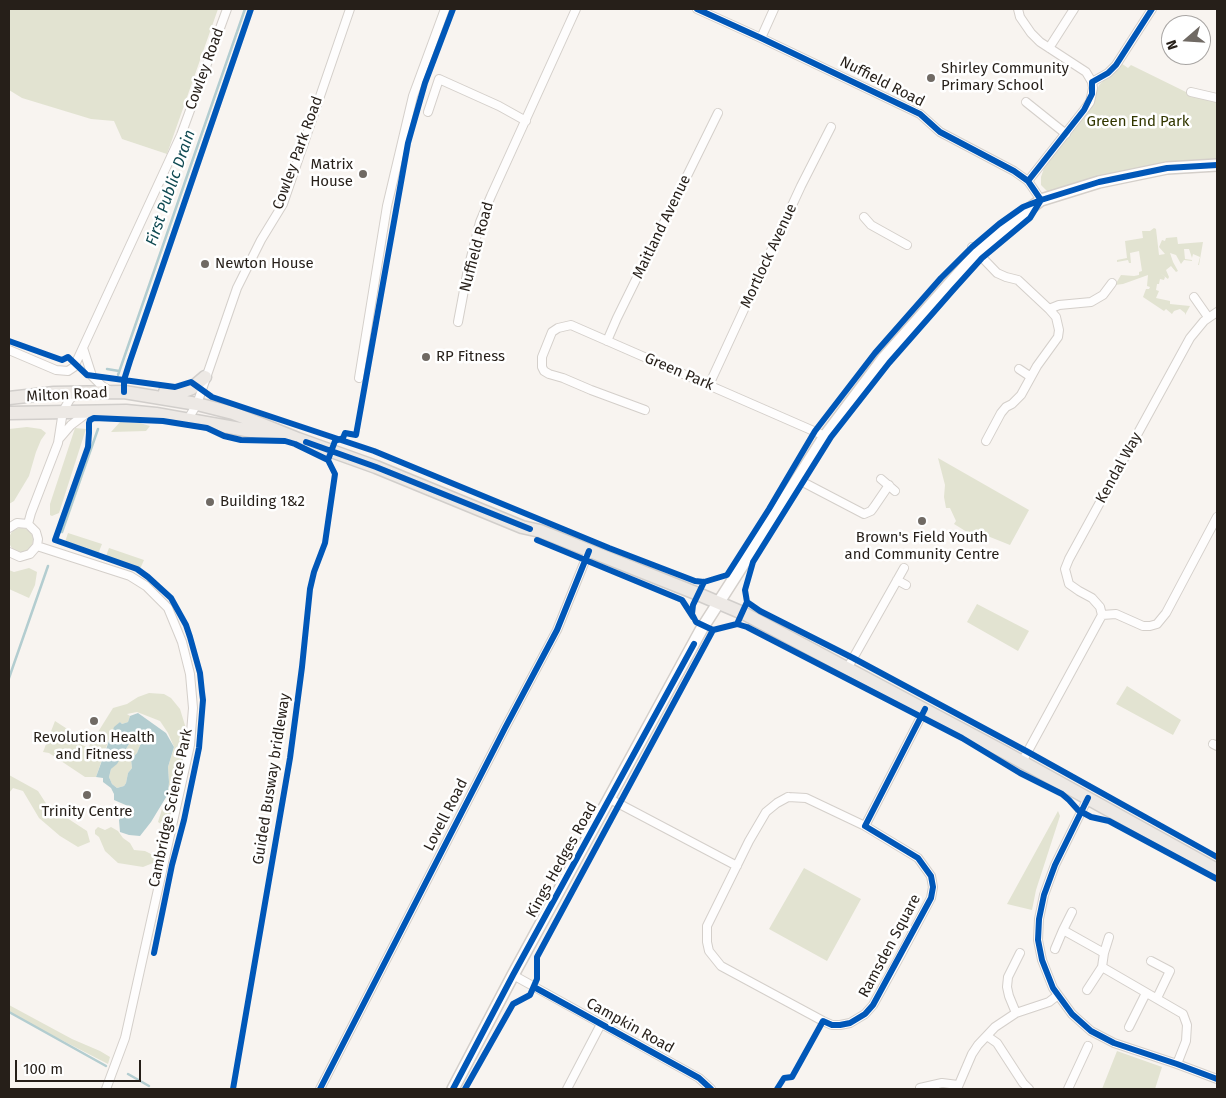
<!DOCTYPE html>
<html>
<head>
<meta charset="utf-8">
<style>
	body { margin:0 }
	#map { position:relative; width:1226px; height:1098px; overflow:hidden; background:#f8f4f0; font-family:"Fira Sans",sans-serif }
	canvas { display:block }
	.frame { position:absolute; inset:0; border:10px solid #261f19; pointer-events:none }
	.north { position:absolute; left:1161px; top:15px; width:50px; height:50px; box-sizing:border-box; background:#fff; border:1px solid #a8a5a3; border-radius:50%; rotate:251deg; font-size:14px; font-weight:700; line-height:20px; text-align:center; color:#261f19 }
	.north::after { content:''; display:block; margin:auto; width:18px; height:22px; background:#706a64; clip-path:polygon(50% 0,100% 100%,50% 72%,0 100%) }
	.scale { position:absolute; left:15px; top:1060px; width:126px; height:22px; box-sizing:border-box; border:2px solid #261f19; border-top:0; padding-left:6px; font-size:15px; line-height:18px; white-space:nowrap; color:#261f19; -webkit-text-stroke:4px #fff; paint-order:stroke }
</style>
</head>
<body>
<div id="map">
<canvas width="1226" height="1098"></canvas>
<div class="frame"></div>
<div class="north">N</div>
<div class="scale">100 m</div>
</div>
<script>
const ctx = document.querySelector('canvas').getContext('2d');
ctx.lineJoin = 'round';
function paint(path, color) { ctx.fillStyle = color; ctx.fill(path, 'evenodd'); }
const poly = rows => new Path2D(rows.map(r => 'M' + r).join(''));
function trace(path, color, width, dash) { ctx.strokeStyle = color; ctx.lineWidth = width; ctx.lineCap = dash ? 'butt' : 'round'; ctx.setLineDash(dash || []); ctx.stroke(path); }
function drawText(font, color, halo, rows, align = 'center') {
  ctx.font = font + ' "Fira Sans",sans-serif'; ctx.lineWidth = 5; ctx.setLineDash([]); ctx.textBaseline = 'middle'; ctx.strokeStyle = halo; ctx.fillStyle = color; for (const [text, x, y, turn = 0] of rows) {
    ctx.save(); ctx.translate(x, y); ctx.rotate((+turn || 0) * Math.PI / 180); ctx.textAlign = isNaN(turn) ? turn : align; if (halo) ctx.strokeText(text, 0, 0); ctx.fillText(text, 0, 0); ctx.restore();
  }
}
const green = poly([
	[9,9,218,9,167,154,122,139,114,121,91,119,22,98,9,90],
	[1121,63,1128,68,1131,65,1188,93,1217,101,1217,161,1098,179,1048,192,1041,185,1041,177,1044,168,1093,102,1099,85,1104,80,1112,75],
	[1154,228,1156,229,1159,255,1165,254,1159,247,1162,240,1165,241,1166,238,1177,237,1178,244,1203,242,1199,265,1198,265,1200,257,1193,254,1192,258,1189,249,1184,249,1185,259,1192,260,1192,261,1184,260,1181,264,1176,255,1170,253,1173,262,1178,271,1176,272,1171,266,1166,270,1169,277,1168,279,1160,273,1165,277,1164,280,1160,279,1159,284,1157,284,1156,290,1159,291,1156,298,1170,301,1170,304,1190,306,1185,315,1185,313,1180,309,1174,311,1172,314,1166,309,1164,311,1143,297,1146,289,1149,289,1150,287,1147,286,1148,275,1123,284,1115,285,1121,275,1134,276,1139,275,1139,272,1142,271,1139,251,1130,253,1131,263,1129,263,1128,260,1117,262,1117,260,1127,258,1125,241,1143,238,1142,231,1150,231],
	[120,422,140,423,150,426,146,431,111,432],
	[27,427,41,429,46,433,41,440,36,452,29,476,14,501,9,504,9,429],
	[75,428,86,429,59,513,52,516,50,515,50,504],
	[938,458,1029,510,1010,545,985,535,967,532,954,524,956,521,950,508,946,508,944,497,945,485],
	'9 540a12 12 0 1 1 24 0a12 12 0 1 1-24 0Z',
	[68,533,102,544,98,554,65,542],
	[109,548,144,560,140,569,106,556],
	[29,568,37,572,35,585,29,598,9,589,9,570,14,572],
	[977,604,1029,631,1018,651,967,622],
	[1127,686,1181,720,1173,735,1116,704],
	[149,693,164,694,171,698,180,709,188,735,174,807,167,828,158,822,162,809,167,800,169,782,168,767,174,747,168,733,160,721,137,712,127,714,130,716,128,722,122,724,120,722,111,733,96,777,85,777,49,753,43,752,55,721,75,734,72,739,88,748,113,708,127,704,138,697],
	[135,734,139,735,141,743,137,753,131,759,132,768,128,773,126,783,124,786,117,788,112,784,109,777,111,769,125,751],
	[9,775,38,791,47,805,87,831,90,842,78,847,60,836,39,818,23,791,13,788,9,793],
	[1058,811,1060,816,1036,890,1032,910,1007,904],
	[98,827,105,830,111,827,118,831,123,838,130,843,134,850,145,851,159,858,153,863,143,867,118,863,105,851,99,837,95,834,95,830],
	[804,868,861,899,827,961,769,929],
	[9,1005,72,1039,100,1051,110,1057,108,1064,9,1013],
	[1117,1051,1162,1067,1155,1089,1102,1089]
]);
const water = poly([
	[138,713,166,733,174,747,168,767,169,782,168,794,151,822,140,836,129,835,120,832,119,820,128,806,114,800,114,794,111,788,103,782,103,778,96,777,114,727,120,722,122,724,128,722,130,716],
	[135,734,139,735,141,743,137,753,131,759,132,768,128,773,126,783,124,786,117,788,112,784,109,777,111,769,117,764]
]);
const stream = poly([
	[107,369,119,371],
	[118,375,245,9],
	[62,532,98,429],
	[9,678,48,566],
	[9,1012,106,1066],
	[128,1074,149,1086]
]);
const street = poly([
	[697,9,761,38,920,114,940,132,1014,171,1028,181,1041,200],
	[1018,9,1020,17,1031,33,1040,42,1086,72,1092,82,1093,88,1090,102,1084,110,1028,181],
	[761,38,774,9],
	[1049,48,1074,9],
	[1092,82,1108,73,1116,65,1152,9],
	[1191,92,1217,98],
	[1026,102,1066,134],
	[428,112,439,79,499,106,526,121],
	[864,217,871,225,907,245],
	[972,247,997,273,1006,277,1018,280,1049,309,1056,317,1059,330,1058,337,1037,366,1021,395,1012,404,1006,407,1001,413,986,441],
	[1194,297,1208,317],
	[1049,309,1059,305,1091,302,1103,295,1112,283],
	[458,322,468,269,480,222,491,196,576,9],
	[607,341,617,318,718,113],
	[83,348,92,376,102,386,110,391],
	[9,350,56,370,68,371,74,367,181,135,227,9],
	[1019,369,1031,377],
	[359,378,387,206,413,96,445,9],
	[709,385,801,186,831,127],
	[645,410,591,390,563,378,549,374,544,371,542,367,542,357,552,332,558,328,571,325,825,436],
	[188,419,197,404,237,288,261,240,283,204,350,9],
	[59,439,71,425,87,413],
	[797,479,864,514,871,511,874,507,889,485],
	[881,479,895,491],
	[28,524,31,513,58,443,63,411,70,399,78,393],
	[9,528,17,523,28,524,36,532,38,539,37,546,30,554,20,557,9,552],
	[37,546,130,576,146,586,168,608,182,642,190,674,193,708,190,745,125,1038,106,1089],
	[897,580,906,585],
	[1102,615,1116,614,1143,626,1150,626,1157,624,1166,613,1217,517],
	[847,669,904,568],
	[1213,744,1217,746],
	[1022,762,1102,615,1100,607,1092,598,1079,591,1069,584,1065,569,1069,559,1190,338,1204,321,1217,312],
	[788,797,806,798,865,826,918,858,931,876,933,887,931,898,899,958,873,1005,865,1014,850,1023,840,1025,832,1025,823,1021,721,966,709,951,707,942,707,926,749,841,766,812,777,803,788,797],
	[1088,798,1055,865,1044,895,1039,919,1038,940,1042,960,1053,988,1072,1014,1091,1031,1114,1043,1177,1064,1217,1079],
	[610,799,737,866],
	[865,826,925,709],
	[1063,930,1072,912],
	[1055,949,1063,930,1104,953,1102,967,1183,1014,1187,1025,1186,1041,1177,1064],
	[1104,953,1109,937],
	[1151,961,1170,971,1157,998],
	[513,975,699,1078,711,1089],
	[1087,990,1102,967],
	[1016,1013,1009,996,1007,987,1008,977,1020,953],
	[1129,1027,1146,993],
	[987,1036,997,1043,1023,1083,1029,1089],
	[920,1088,942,1083,958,1085],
	[320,1089,505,728,557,630,589,551],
	[567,1089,601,1024],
	[957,1089,972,1054,978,1045,995,1027,1016,1013,1049,1002,1058,995],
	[1068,1089,1088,1046]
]);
const secondary = poly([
	[453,1089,513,975,701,630,825,436,883,359,977,253,1015,220,1041,200,1099,182,1167,168,1217,165]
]);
const primary = poly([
	[165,392,181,392,192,388,205,377],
	[9,398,54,393,124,392,197,404,233,413,298,439,376,467,522,527,540,531,698,594,745,614,1006,753,1217,870],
	[9,413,126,411,156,414,274,435]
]);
const cycleway = poly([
	[697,9,761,38,920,114,940,132,1014,171,1028,181,1041,200],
	[1028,181,1084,110,1092,94,1092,82,1108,73,1116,65,1152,9],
	[9,341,62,360,68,357,87,375],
	[87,375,175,387,191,382,212,397,374,451,609,548,695,581,704,582,727,575,769,509,815,431,875,353,941,278,972,247,999,224,1023,207,1041,200,1099,182,1167,168,1217,165],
	[124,392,124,380,130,361,251,9],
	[306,442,376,467,530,529],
	[328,460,335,441,343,438,345,433,356,435,408,143,425,83,453,9],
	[537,540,682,600,693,617],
	[704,582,693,605,692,614,696,622,713,630,737,624,747,627,962,738,1020,773,1062,794,1069,800,1078,810,1091,817,1109,821,1217,879],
	[747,602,760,611,853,658,1028,752,1217,857],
	[737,624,747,602,745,590,753,562,831,437,889,363,954,289,982,258,1030,218,1041,200],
	[1088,798,1055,865,1044,895,1039,919,1038,940,1042,960,1053,988,1072,1014,1091,1031,1114,1043,1177,1064,1217,1079],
	[154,953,172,865,184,820,199,748,203,700,202,692,200,673,190,637,186,625,171,598,148,577,137,569,55,540,88,447,89,433,89,423,90,420,94,418,163,421,207,428,224,436,241,440,285,441,295,444,328,460,335,474,325,543,314,572,310,589,302,667,290,758,233,1089],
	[534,987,699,1078,711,1089],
	[320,1089,505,728,557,630,589,551],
	[453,1089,513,975,694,644],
	[465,1089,513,1004,530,995,537,979,537,957,713,630],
	[777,1089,784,1078,792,1077,823,1021,832,1025,840,1025,850,1023,865,1014,873,1005,931,898,933,887,931,876,918,858,865,826,925,709]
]);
const markers = [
	[931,78,5,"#706a64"],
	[363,174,5,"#706a64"],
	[205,264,5,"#706a64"],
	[426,357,5,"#706a64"],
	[210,502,5,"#706a64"],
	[922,521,5,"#706a64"],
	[94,721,5,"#706a64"],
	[87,795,5,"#706a64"]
];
const streetNames = [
	["Cowley Road",205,69,-70],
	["Nuffield Road",882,82,27],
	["Cowley Park Road",298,153,-70],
	["Maitland Avenue",662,227,-64],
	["Nuffield Road",477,247,-75],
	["Mortlock Avenue",769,256,-65],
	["Green Park",679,372,23],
	["Milton Road",67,395,-3],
	["Kendal Way",1119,468,-61],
	["Guided Busway bridleway",272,779,-81],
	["Cambridge Science Park",171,808,-78],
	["Lovell Road",446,815,-63],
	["Kings Hedges Road",562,860,-61],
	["Ramsden Square",890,946,-62],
	["Campkin Road",630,1026,29]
];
const poiNames = [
	["Shirley Community",941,69],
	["Primary School",941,86],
	["Matrix",353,165,"right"],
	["House",353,182,"right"],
	["Newton House",215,264],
	["RP Fitness",436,357],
	["Building 1&2",220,502],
	["Brown's Field Youth",922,538,"center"],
	["and Community Centre",922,555,"center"],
	["Revolution Health",94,738,"center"],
	["and Fitness",94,755,"center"],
	["Trinity Centre",87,812,"center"]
];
const parkNames = [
	["Green End Park",1138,122]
];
const waterNames = [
	["First Public Drain",171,188,-71]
];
paint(green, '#e2e3d1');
paint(water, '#b3cdd0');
trace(stream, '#b3cdd0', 2.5);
trace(street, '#d4cfca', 10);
trace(secondary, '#d4cfca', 14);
trace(primary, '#d1cecb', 15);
trace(street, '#fefdfd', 8);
trace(secondary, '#fefdfd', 11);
trace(primary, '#ede9e5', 12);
trace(cycleway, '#0057b8', 6);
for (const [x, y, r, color] of markers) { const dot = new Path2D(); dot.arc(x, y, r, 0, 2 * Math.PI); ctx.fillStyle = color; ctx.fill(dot); trace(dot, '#fff', 2); }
drawText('15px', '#261f19', '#fff', streetNames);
drawText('15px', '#261f19', '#fff', poiNames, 'left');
drawText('15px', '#323700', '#fff', parkNames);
drawText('italic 16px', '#104a52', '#fff', waterNames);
</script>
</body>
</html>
